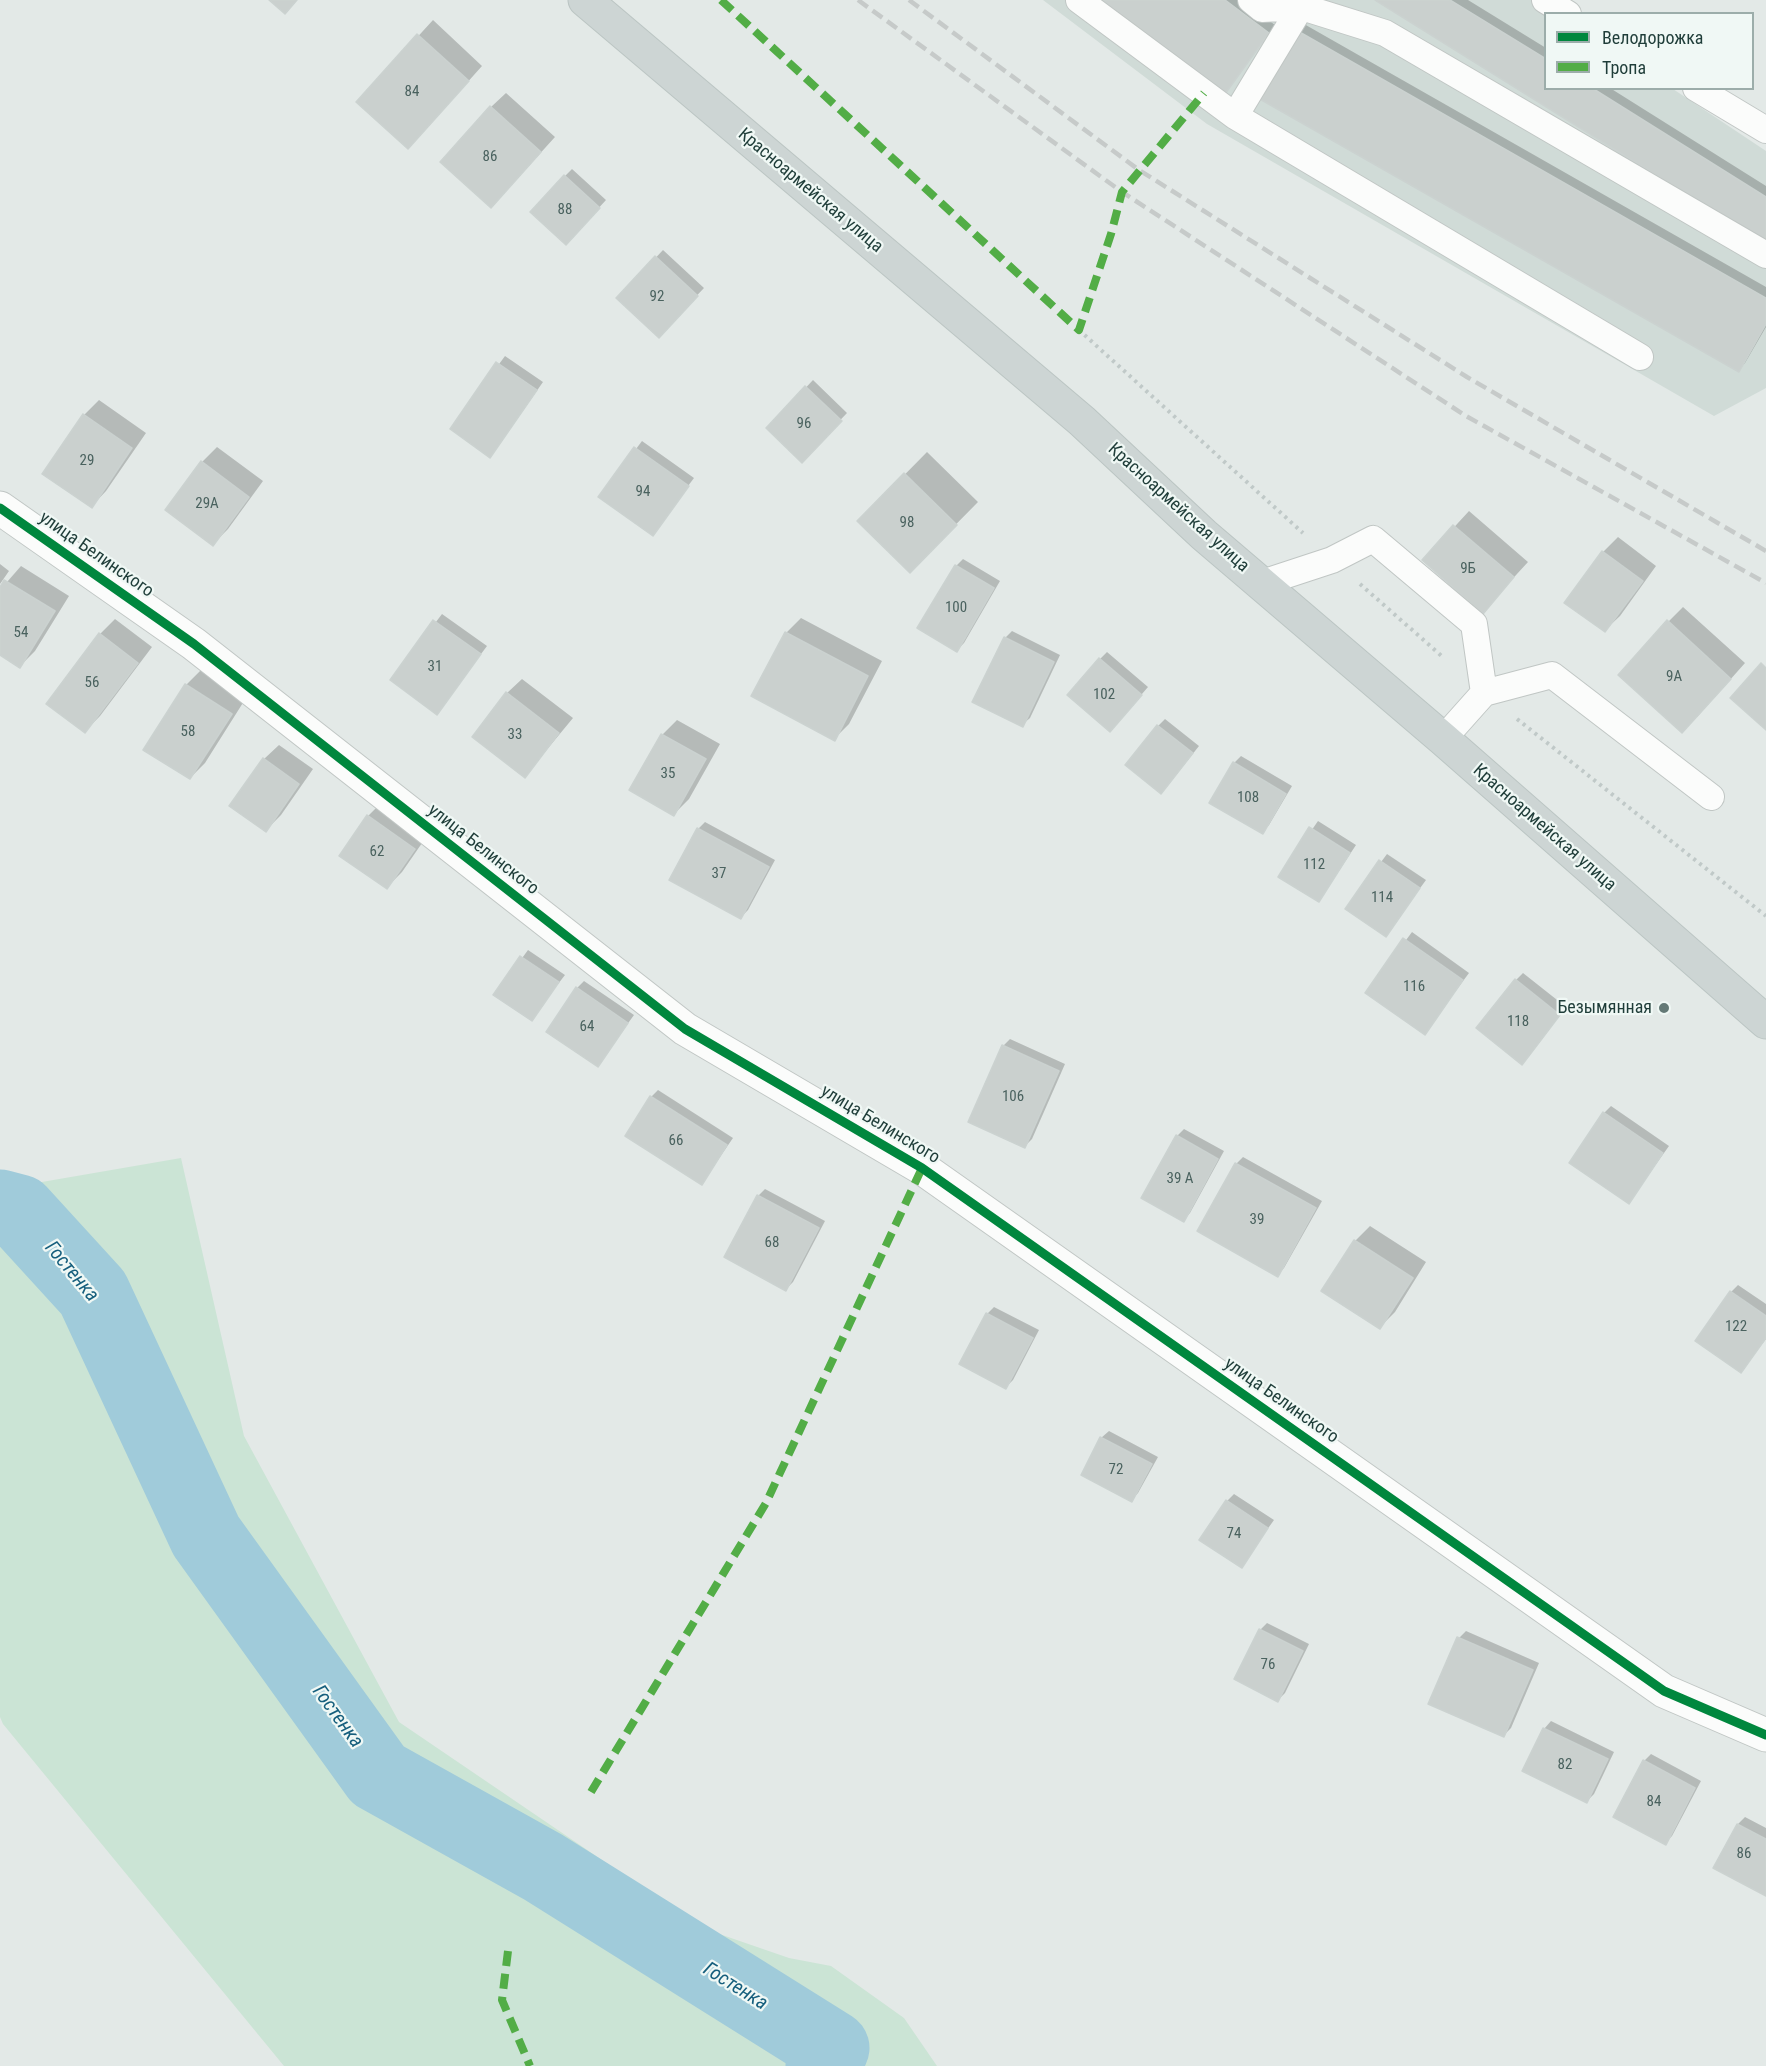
<!DOCTYPE html>
<html>
<head>
<meta charset="utf-8">
<style>
	body { margin:0 }
	#map { position:relative; width:1766px; height:2066px; overflow:hidden; background:#e3e9e7; font-family:"Roboto Condensed",sans-serif }
	canvas { display:block }
	.legend { position:absolute; left:1544px; top:12px; width:210px; height:78px; box-sizing:border-box; background:#f0f8f5; border:2px solid #9cadaa; margin:0; padding:8px 10px; list-style:none; font-size:18px; color:#1f3d39 }
	.legend li { display:flex; align-items:center; gap:12px; height:30px }
	.legend b { width:30px; border:2px solid #9cadaa }
</style>
</head>
<body>
<div id="map">
<canvas width="1766" height="2066"></canvas>
<ul class="legend">
<li><b style="height:8px;background:#00873e"></b>Велодорожка</li>
<li><b style="height:8px;background:#52ad46"></b>Тропа</li>
</ul>
</div>
<script>
const ctx = document.querySelector('canvas').getContext('2d');
ctx.lineJoin = 'round';
function paint(path, color) { ctx.fillStyle = color; ctx.fill(path, 'evenodd'); }
const poly = rows => new Path2D(rows.map(r => 'M' + r).join(''));
function trace(path, color, width, dash) { ctx.strokeStyle = color; ctx.lineWidth = width; ctx.lineCap = dash ? 'butt' : 'round'; ctx.setLineDash(dash || []); ctx.stroke(path); }
function drawText(font, color, halo, rows, align = 'center') {
  ctx.font = font + ' "Roboto Condensed",sans-serif'; ctx.lineWidth = 4.5; ctx.setLineDash([]); ctx.textBaseline = 'middle'; ctx.strokeStyle = halo; ctx.fillStyle = color; for (const [text, x, y, turn = 0] of rows) {
    ctx.save(); ctx.translate(x, y); ctx.rotate((+turn || 0) * Math.PI / 180); ctx.textAlign = isNaN(turn) ? turn : align; if (halo) ctx.strokeText(text, 0, 0); ctx.fillText(text, 0, 0); ctx.restore();
  }
}
const built = poly([
	[1043,0,1542,0,1546,14,1546,88,1673,89,1766,151,1766,388,1714,416,1207,124]
]);
const green = poly([
	[181,1158,244,1436,399,1722,702,1928,789,1958,831,1966,904,2018,937,2066,284,2066,3,1724,0,1717,0,1171,36,1183]
]);
const shadow = poly([
	[1099,0,1241,0,1275,25,1225,92],
	[1378,0,1468,0,1546,48,1546,88,1610,88,1766,186,1766,242],
	[433,20,482,66,423,132,358,102],
	[1304,24,1766,287,1766,327,1745,363,1738,370,1260,97],
	[506,93,555,137,506,191,491,107],
	[572,169,606,200,573,236,565,176],
	[663,250,704,288,665,329,618,298],
	[505,356,543,382,496,449,452,428],
	[813,380,847,413,802,460,768,428],
	[99,400,146,433,106,491,92,506,84,415],
	[642,441,694,478,652,534,600,497],
	[217,447,263,481,228,529,213,544,202,462],
	[927,452,978,502,910,571,859,521],
	[1469,511,1528,562,1483,611,1424,560],
	[1618,537,1656,566,1620,616,1605,630,1603,552],
	[963,559,1000,581,964,643,957,650,956,566],
	[0,564,9,571,0,584],
	[21,566,69,596,35,651,20,666,0,653,0,590],
	[1683,607,1745,663,1697,717,1668,622],
	[442,614,487,646,437,713,392,680],
	[801,618,882,661,849,724,834,739,786,633],
	[115,619,152,647,100,716,85,731,100,634],
	[1012,631,1060,655,1030,718,1022,725,1005,638],
	[1107,652,1148,687,1117,723,1100,659],
	[201,670,246,698,205,763,190,778,145,749,186,685],
	[522,679,573,718,525,776,507,693],
	[1165,719,1199,746,1168,785,1158,726],
	[677,720,720,744,689,799,674,814,662,735],
	[279,745,313,769,281,815,266,830,264,759],
	[1241,756,1292,786,1269,825,1262,832,1234,763],
	[383,801,429,833,402,872,387,887,368,816],
	[1318,821,1356,845,1319,901,1280,876],
	[705,822,775,860,748,910,741,917,698,829],
	[1387,854,1426,880,1386,935,1347,908],
	[1412,932,1469,973,1424,1034,1367,993],
	[528,950,565,975,531,1019,495,995],
	[1523,973,1566,1007,1529,1056,1516,980],
	[584,981,634,1015,598,1065,577,988],
	[1010,1039,1065,1064,1032,1139,1025,1146,1003,1046],
	[658,1090,733,1138,702,1183,651,1097],
	[1611,1106,1669,1146,1629,1202,1604,1113],
	[1184,1129,1224,1151,1190,1213,1183,1220,1177,1136],
	[1243,1157,1322,1201,1284,1268,1277,1275,1236,1164],
	[765,1189,825,1221,793,1282,786,1289,758,1196],
	[1370,1226,1426,1262,1395,1312,1380,1327,1355,1241],
	[1738,1285,1766,1304,1766,1339,1741,1371,1731,1292],
	[994,1307,1039,1330,1013,1380,1006,1387,987,1314],
	[1109,1431,1158,1457,1138,1493,1131,1500,1101,1438],
	[1234,1494,1274,1520,1241,1566,1227,1501],
	[1267,1623,1309,1644,1285,1693,1278,1700,1260,1630],
	[1466,1631,1539,1663,1511,1728,1504,1735,1459,1638],
	[1551,1721,1614,1752,1594,1794,1587,1801,1544,1729],
	[1651,1754,1701,1781,1672,1836,1665,1843,1644,1761],
	[1745,1817,1766,1828,1766,1895,1715,1868,1738,1824]
]);
const river = poly([
	[0,1207,19,1212,93,1293,206,1536,378,1775,543,1867,832,2048,823,2066]
]);
const building = poly([
	[269,0,297,0,285,14,269,0],
	[1097,0,1225,0,1269,33,1225,94,1097,0],
	[1375,0,1450,0,1546,59,1546,88,1592,88,1766,197,1766,244,1375,0],
	[1296,30,1766,298,1766,324,1739,372,1258,98,1296,30],
	[417,34,469,81,408,149,356,102,417,34],
	[490,106,541,152,491,208,440,162,490,106],
	[564,175,600,208,566,245,530,212,564,175],
	[655,256,698,296,659,338,616,298,655,256],
	[496,362,537,390,490,458,450,429,496,362],
	[805,386,842,421,802,463,766,428,805,386],
	[83,414,132,448,92,508,42,474,83,414],
	[634,447,689,486,653,536,598,497,634,447],
	[201,461,249,497,213,546,165,510,201,461],
	[904,473,957,525,910,573,857,521,904,473],
	[1453,525,1514,577,1483,614,1422,560,1453,525],
	[1602,551,1643,581,1605,632,1564,603,1602,551],
	[955,565,994,588,957,652,917,628,955,565],
	[4,580,55,611,20,668,0,655,0,587,4,580],
	[433,620,481,654,437,715,390,680,433,620],
	[1667,620,1731,679,1682,733,1618,675,1667,620],
	[785,632,868,676,835,741,751,696,785,632],
	[99,633,138,663,85,733,46,704,99,633],
	[1004,637,1054,662,1023,727,972,702,1004,637],
	[1099,658,1142,695,1110,732,1067,695,1099,658],
	[1761,663,1766,668,1766,730,1730,698,1761,663],
	[185,684,232,714,190,779,143,750,185,684],
	[506,692,559,733,525,778,472,737,506,692],
	[1157,725,1193,753,1161,794,1125,765,1157,725],
	[661,734,706,759,674,816,629,790,661,734],
	[263,758,299,784,266,832,229,806,263,758],
	[1233,762,1286,794,1263,834,1209,803,1233,762],
	[367,815,415,849,387,889,339,856,367,815],
	[1309,827,1350,853,1319,902,1278,877,1309,827],
	[697,828,769,867,741,919,669,880,697,828],
	[1379,860,1420,888,1386,937,1345,909,1379,860],
	[1403,938,1463,980,1425,1035,1365,993,1403,938],
	[520,956,559,982,532,1021,493,995,520,956],
	[1515,979,1560,1015,1522,1065,1476,1028,1515,979],
	[576,987,628,1023,598,1067,546,1032,576,987],
	[1002,1045,1059,1071,1025,1148,968,1122,1002,1045],
	[650,1096,727,1145,702,1185,625,1136,650,1096],
	[1603,1112,1663,1153,1629,1204,1569,1163,1603,1112],
	[1176,1135,1218,1159,1184,1222,1141,1198,1176,1135],
	[1235,1163,1316,1208,1278,1277,1197,1231,1235,1163],
	[757,1195,819,1228,786,1291,724,1257,757,1195],
	[1354,1240,1413,1278,1380,1329,1321,1291,1354,1240],
	[1730,1291,1766,1316,1766,1338,1741,1373,1695,1341,1730,1291],
	[986,1313,1033,1338,1006,1389,959,1364,986,1313],
	[1100,1437,1152,1464,1132,1502,1081,1475,1100,1437],
	[1226,1500,1268,1528,1242,1568,1199,1540,1226,1500],
	[1259,1629,1303,1651,1278,1702,1234,1679,1259,1629],
	[1457,1637,1533,1670,1504,1737,1428,1704,1457,1637],
	[1543,1728,1608,1759,1587,1803,1522,1771,1543,1728],
	[1643,1760,1695,1788,1666,1845,1613,1817,1643,1760],
	[1737,1824,1766,1839,1766,1896,1713,1868,1737,1824]
]);
const path = poly([
	[1079,330,1303,533],
	[1360,584,1444,658],
	[1517,719,1766,916]
]);
const lane = poly([
	[1079,0,1235,116],
	[1251,0,1262,9,1302,7,1385,33,1766,255],
	[1305,0,1235,116,1640,357],
	[1545,0,1568,14],
	[1696,88,1766,130],
	[1262,583,1332,560,1373,539,1474,624,1484,693],
	[1443,739,1484,693,1552,675,1711,797]
]);
const street = poly([
	[0,508,194,644,685,1029,922,1168,1664,1691,1766,1735]
]);
const primary = poly([
	[585,0,1082,421,1204,535,1443,739,1766,1022]
]);
const rail = poly([
	[858,0,1122,192,1466,416,1766,583],
	[909,0,1139,170,1467,377,1766,551]
]);
const quiet = poly([
	[721,0,1079,330,1111,234,1122,192,1204,93],
	[591,1792,766,1503,922,1168],
	[508,1951,502,2000,530,2066]
]);
const cycleway = poly([
	[0,508,194,644,685,1029,922,1168,1664,1691,1766,1735]
]);
const markers = [
	[1664,1008,6,"#647976"]
];
const numberNames = [
	["84",412,92],
	["86",490,157],
	["88",565,210],
	["92",657,297],
	["96",804,424],
	["29",87,461],
	["94",643,492],
	["29А",207,504],
	["98",907,523],
	["9Б",1468,569],
	["100",956,608],
	["54",21,633],
	["31",435,667],
	["9А",1674,677],
	["56",92,683],
	["102",1104,695],
	["58",188,732],
	["33",515,735],
	["35",668,774],
	["108",1248,798],
	["62",377,852],
	["112",1314,865],
	["37",719,874],
	["114",1382,898],
	["116",1414,987],
	["118",1518,1022],
	["64",587,1027],
	["106",1013,1097],
	["66",676,1141],
	["39 А",1180,1179],
	["39",1257,1220],
	["68",772,1243],
	["122",1736,1327],
	["72",1116,1470],
	["74",1234,1534],
	["76",1268,1665],
	["82",1565,1765],
	["84",1654,1802],
	["86",1744,1854]
];
const streetNames = [
	["Красноармейская улица",810,191,40],
	["Красноармейская улица",1178,508,42],
	["улица Белинского",96,555,35],
	["Красноармейская улица",1544,828,41],
	["улица Белинского",483,850,38],
	["улица Белинского",880,1125,31],
	["улица Белинского",1281,1401,35]
];
const poiNames = [
	["Безымянная",1652,1008]
];
const waterNames = [
	["Гостенка",71,1272,50],
	["Гостенка",337,1717,54],
	["Гостенка",735,1987,32]
];
paint(built, '#d0dbd7');
paint(green, '#cbe4d5');
paint(shadow, '#0003');
trace(river, '#a0cbda', 75);
paint(building, '#cad0ce');
trace(building, '#cbd2d0', 1.5);
trace(lane, '#c0c6c4', 28);
trace(street, '#c0c6c4', 35);
trace(primary, '#bbc5c3', 35);
trace(path, '#c0c9c8', 4, [3, 4.5]);
trace(lane, '#fbfcfb', 26);
trace(street, '#fbfcfb', 33);
trace(primary, '#cdd5d4', 33);
trace(rail, '#c6cac9', 4.5, [12, 6]);
trace(quiet, '#52ad46', 8, [15, 8]);
trace(cycleway, '#00873e', 9);
for (const [x, y, r, color] of markers) { const dot = new Path2D(); dot.arc(x, y, r, 0, 2 * Math.PI); ctx.fillStyle = color; ctx.fill(dot); trace(dot, '#f0f8f5', 2); }
drawText('15px', '#4a625f', null, numberNames);
drawText('18px', '#1f3d39', '#f0f8f5', streetNames);
drawText('18px', '#1f3d39', '#f0f8f5', poiNames, 'right');
drawText('italic 20px', '#165f7d', '#f0f8f5', waterNames);
</script>
</body>
</html>
